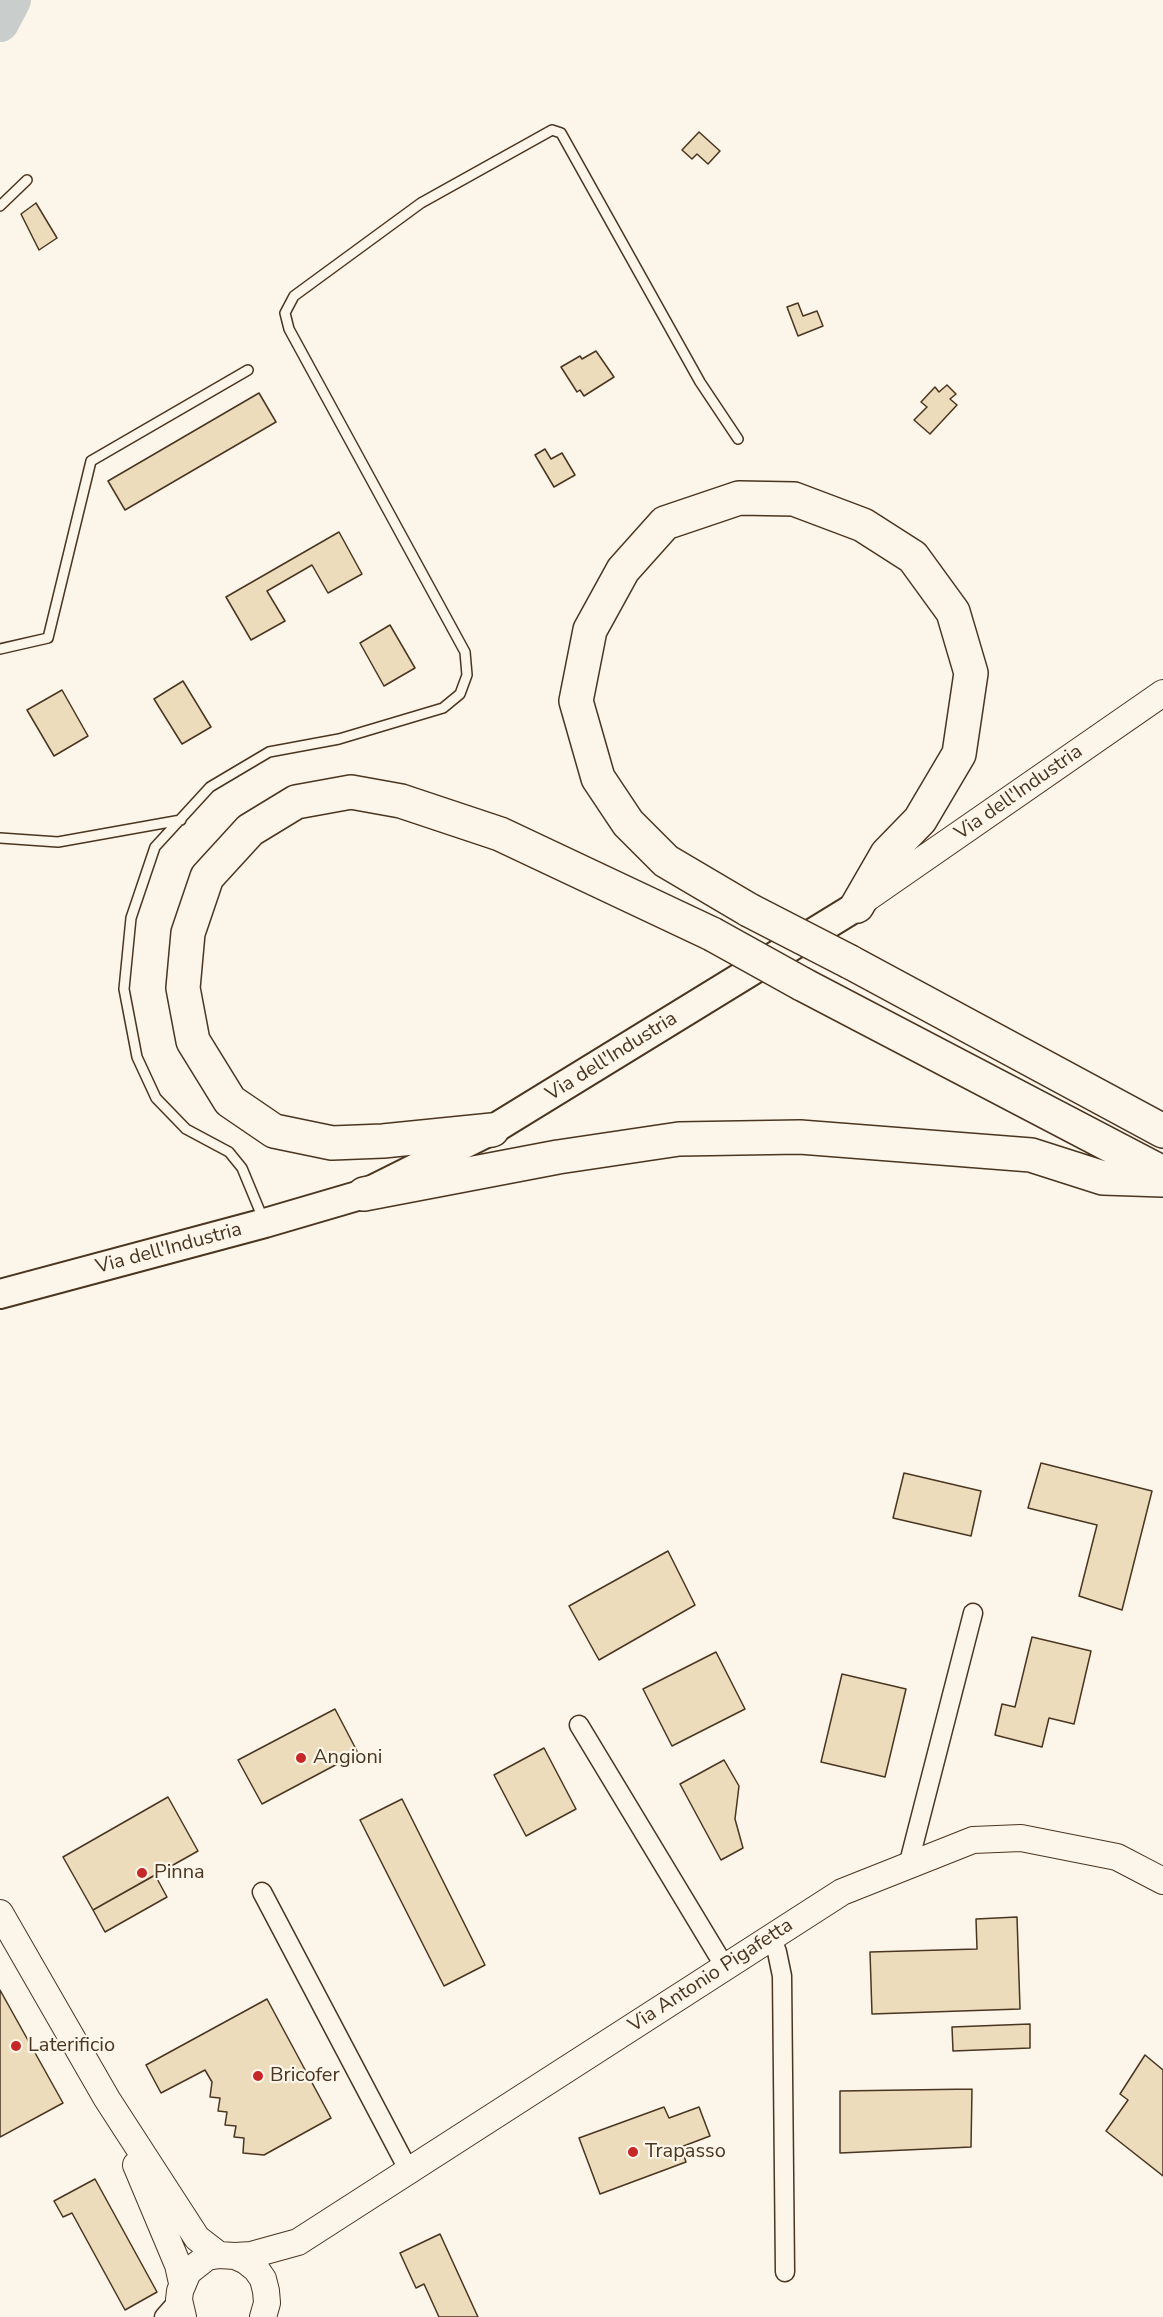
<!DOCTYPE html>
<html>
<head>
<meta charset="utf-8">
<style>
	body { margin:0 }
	canvas { display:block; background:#fbf6e9 }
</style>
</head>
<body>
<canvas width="1163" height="2317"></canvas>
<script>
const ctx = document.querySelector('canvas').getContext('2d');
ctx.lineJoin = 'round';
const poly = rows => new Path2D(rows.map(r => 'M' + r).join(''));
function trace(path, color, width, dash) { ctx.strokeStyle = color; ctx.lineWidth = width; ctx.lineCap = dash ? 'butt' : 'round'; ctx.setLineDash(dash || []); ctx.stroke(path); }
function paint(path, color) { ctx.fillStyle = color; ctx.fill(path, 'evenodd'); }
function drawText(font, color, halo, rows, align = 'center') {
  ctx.font = font + ' "Nunito Sans",sans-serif'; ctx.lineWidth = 4.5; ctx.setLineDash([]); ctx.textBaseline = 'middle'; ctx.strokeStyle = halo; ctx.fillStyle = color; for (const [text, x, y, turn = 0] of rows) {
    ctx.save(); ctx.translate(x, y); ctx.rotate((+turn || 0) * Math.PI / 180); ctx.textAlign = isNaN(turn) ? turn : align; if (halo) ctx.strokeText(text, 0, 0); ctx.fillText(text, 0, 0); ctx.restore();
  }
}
const river = poly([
	[0,23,12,0]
]);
const building = poly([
	[699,132,720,151,708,164,697,154,692,159,682,150,699,132],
	[36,203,57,238,39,250,21,214,36,203],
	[798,303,803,316,817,311,823,326,798,336,787,307,798,303],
	[596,351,614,377,584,396,580,390,577,392,561,367,580,356,582,359,596,351],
	[947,385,956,394,950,399,957,405,930,434,914,420,927,407,921,402,935,387,939,392,947,385],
	[259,393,276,422,125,510,108,481,259,393],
	[545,449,551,459,562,453,575,475,554,487,535,455,545,449],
	[339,532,362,574,328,593,312,565,267,591,285,621,251,640,226,597,339,532],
	[390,625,415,668,384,686,360,643,390,625],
	[183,681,211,727,182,744,154,699,183,681],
	[62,690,88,736,54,756,27,710,62,690],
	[1041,1463,1152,1491,1122,1610,1079,1596,1097,1525,1028,1508,1041,1463],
	[904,1473,981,1491,971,1536,893,1518,904,1473],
	[668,1551,695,1605,599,1660,569,1606,668,1551],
	[1032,1637,1091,1651,1074,1724,1049,1718,1042,1747,995,1735,1002,1704,1015,1707,1032,1637],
	[716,1652,745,1709,672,1746,643,1689,716,1652],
	[842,1674,906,1689,885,1777,821,1762,842,1674],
	[335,1709,358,1753,262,1804,238,1760,335,1709],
	[544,1748,576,1809,526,1836,494,1775,544,1748],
	[724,1760,739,1786,735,1819,743,1848,721,1860,680,1784,724,1760],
	[168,1797,198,1851,93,1910,63,1857,168,1797],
	[402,1799,485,1965,444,1986,360,1820,402,1799],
	[155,1875,167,1897,105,1932,93,1910,155,1875],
	[1017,1917,1020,2009,872,2014,870,1952,977,1949,976,1919,1017,1917],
	[0,1990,63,2103,0,2137,0,1990],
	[267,1999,331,2118,264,2155,243,2153,244,2138,234,2137,236,2126,225,2125,227,2112,218,2111,220,2098,210,2097,212,2082,205,2070,161,2093,146,2065,267,1999],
	[1030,2024,1030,2048,953,2051,952,2027,1030,2024],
	[1145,2055,1163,2070,1163,2176,1106,2131,1128,2100,1120,2094,1145,2055],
	[972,2089,971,2147,840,2153,840,2091,972,2089],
	[664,2107,669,2118,699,2107,710,2136,681,2147,686,2162,600,2194,579,2138,664,2107],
	[95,2179,157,2292,125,2310,72,2213,63,2217,54,2201,95,2179],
	[440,2234,478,2317,439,2317,424,2284,416,2288,400,2253,440,2234]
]);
const lane = poly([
	[0,206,27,180],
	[0,649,48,638,91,461,248,370],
	[0,838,58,842,181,820],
	[264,1221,242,1168,229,1152,186,1129,156,1098,137,1057,124,989,131,918,155,847,210,787,269,752,339,739,443,708,460,694,467,675,465,652,289,329,285,313,294,296,421,203,552,130,561,133,700,382,738,439]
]);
const street = poly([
	[579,1725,725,1967],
	[908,1866,973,1613],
	[262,1892,409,2171],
	[771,1936,777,1952,782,1976,785,2272],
	[164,2317,179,2300]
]);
const secondary = poly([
	[860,903,1163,693],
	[0,1913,107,2099,197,2238,219,2255],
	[136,2165,178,2265,182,2283],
	[235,2256,251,2255,298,2242,842,1892,973,1840,1021,1838,1117,1857,1163,1881],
	[183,2317,179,2300,180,2291,188,2272,207,2257,219,2255,235,2256,246,2261,256,2269,263,2279,266,2291,267,2303,263,2317]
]);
const primary = poly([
	[0,1294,265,1223,364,1194,492,1130,857,906]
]);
const highway = poly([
	[749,910,666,861,628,823,598,778,576,701,590,630,623,570,665,523,739,498,794,499,863,525,913,557,953,612,971,673,959,754,920,820,887,854,857,906],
	[850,962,1163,1131],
	[802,984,1163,1173],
	[492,1130,383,1141,332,1143,274,1131,230,1101,193,1041,183,988,188,933,207,877,250,830,296,802,351,792,401,801,500,834,712,934],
	[364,1194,558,1157,679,1139,800,1137,1031,1155,1103,1178,1163,1180]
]);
const highwayBridge = poly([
	[749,910,850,962],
	[712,934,802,984]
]);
const markers = [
	[301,1758,6,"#c62828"],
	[142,1873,6,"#c62828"],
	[16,2046,6,"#c62828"],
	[258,2076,6,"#c62828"],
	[633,2152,6,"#c62828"]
];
const streetNames = [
	["Via dell'Industria",1019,793,-35],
	["Via dell'Industria",612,1057,-32],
	["Via dell'Industria",169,1249,-15],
	["Via Antonio Pigafetta",711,1976,-33]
];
const poiNames = [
	["Angioni",313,1758],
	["Pinna",154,1873],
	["Laterificio",28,2046],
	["Bricofer",270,2076],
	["Trapasso",645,2152]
];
trace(river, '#c9cecd', 38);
paint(building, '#ecdcbc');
trace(building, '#4a3520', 1.5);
trace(lane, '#4a3520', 12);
trace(street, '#4a3520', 21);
trace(secondary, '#4a3520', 28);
trace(primary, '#4a3520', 32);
trace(highway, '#4a3520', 36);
trace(lane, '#fbf6e9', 9);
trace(street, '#fbf6e9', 18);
trace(secondary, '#fbf6e9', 26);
trace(primary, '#fbf6e9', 28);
trace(highway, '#fbf6e9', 33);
trace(highwayBridge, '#4a3520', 36, []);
trace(highwayBridge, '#fbf6e9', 33);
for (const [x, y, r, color] of markers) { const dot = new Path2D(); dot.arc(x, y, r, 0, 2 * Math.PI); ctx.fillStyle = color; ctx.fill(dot); trace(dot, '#fbf6e9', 2); }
drawText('20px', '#4a3520', '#fbf6e9', streetNames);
drawText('20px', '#4a3520', '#fbf6e9', poiNames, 'left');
</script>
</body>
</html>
